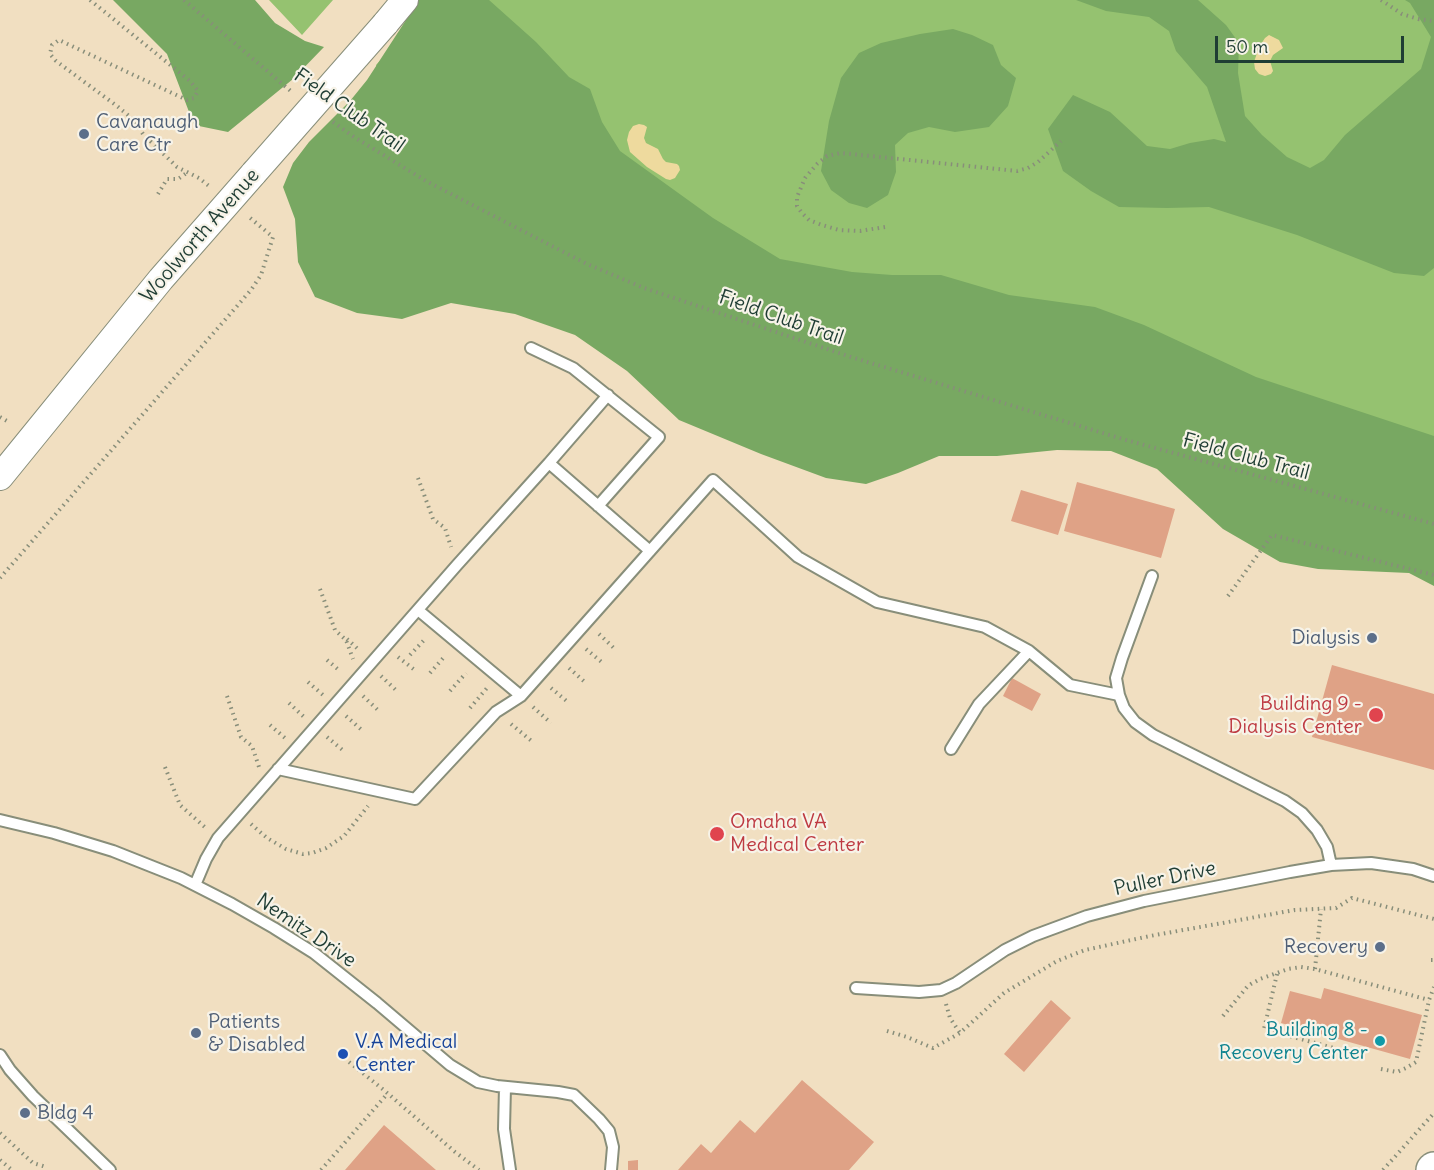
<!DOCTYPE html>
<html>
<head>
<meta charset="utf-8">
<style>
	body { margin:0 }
	#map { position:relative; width:1434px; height:1170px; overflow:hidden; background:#f1dfc1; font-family:Delius,sans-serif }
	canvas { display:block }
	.scale { position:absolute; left:1215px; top:36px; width:189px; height:27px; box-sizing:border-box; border:3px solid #1f3d34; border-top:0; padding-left:8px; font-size:18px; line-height:21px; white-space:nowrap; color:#1f3d34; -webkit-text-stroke:4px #f7f3e8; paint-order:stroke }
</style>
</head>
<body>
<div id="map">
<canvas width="1434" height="1170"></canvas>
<div class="scale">50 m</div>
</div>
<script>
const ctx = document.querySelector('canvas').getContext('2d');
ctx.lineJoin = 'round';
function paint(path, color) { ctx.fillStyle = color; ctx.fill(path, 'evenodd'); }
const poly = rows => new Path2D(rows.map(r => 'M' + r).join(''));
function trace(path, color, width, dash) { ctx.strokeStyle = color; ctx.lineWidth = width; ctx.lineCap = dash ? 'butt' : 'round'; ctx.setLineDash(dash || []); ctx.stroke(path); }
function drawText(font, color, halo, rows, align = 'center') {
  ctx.font = font + ' Delius,sans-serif'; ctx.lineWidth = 4.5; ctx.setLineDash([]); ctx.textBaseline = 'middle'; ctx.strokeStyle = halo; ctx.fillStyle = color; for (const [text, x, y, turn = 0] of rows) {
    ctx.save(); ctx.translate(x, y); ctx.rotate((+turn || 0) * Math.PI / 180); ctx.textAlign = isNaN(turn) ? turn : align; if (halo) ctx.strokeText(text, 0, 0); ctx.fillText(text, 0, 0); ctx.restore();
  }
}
const green = poly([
	[269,0,333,0,302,35],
	[435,0,1434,0,1434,464,397,140,376,65]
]);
const forest = poly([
	[113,0,255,0,275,23,305,41,324,47,293,79,228,132,194,125,167,54],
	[419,0,489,0,536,42,569,77,590,89,602,122,620,151,713,218,780,259,852,272,892,275,941,275,1009,295,1095,307,1144,325,1256,377,1434,436,1434,586,1409,573,1318,569,1280,562,1223,529,1157,469,1111,451,1057,450,997,456,939,456,898,473,866,484,826,478,761,454,679,420,627,371,575,335,515,314,451,303,402,319,357,313,315,297,298,262,295,219,283,187,293,163,309,142,350,101,367,80],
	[1076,0,1198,0,1226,25,1239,43,1238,73,1245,116,1262,135,1287,157,1310,168,1324,160,1345,135,1421,69,1431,37,1410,3,1405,0,1434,0,1434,268,1424,276,1394,273,1297,235,1209,207,1167,208,1119,207,1091,191,1063,171,1048,129,1073,95,1110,112,1147,146,1170,149,1190,143,1214,139,1226,142,1207,87,1176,51,1169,31,1149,17,1106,11],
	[953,29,972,35,993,45,1001,65,1016,78,1008,106,989,127,955,132,929,127,908,133,895,145,896,172,888,195,867,208,849,203,831,190,821,171,829,121,841,78,859,53,881,43,920,34]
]);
const sand = poly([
	[1269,35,1279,40,1283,48,1273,55,1270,61,1273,71,1271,74,1265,76,1259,74,1255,69,1254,62,1259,47,1265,38],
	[639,124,644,125,647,127,644,138,646,143,658,149,663,159,666,162,677,164,679,166,680,170,675,178,670,180,666,179,647,167,630,152,627,140,629,132,633,126]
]);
const building = poly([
	[1077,482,1175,509,1161,558,1064,531],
	[1021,490,1068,504,1058,535,1011,521],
	[1332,665,1434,694,1434,770,1312,737],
	[1012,678,1041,694,1032,711,1003,696],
	[1324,988,1422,1015,1410,1059,1281,1023,1290,991,1321,999],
	[1051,1000,1071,1018,1024,1072,1004,1054],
	[802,1080,874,1142,849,1170,678,1170,701,1144,711,1153,740,1120,755,1133],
	[384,1125,436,1170,345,1170],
	[638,1160,638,1170,628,1170,628,1161]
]);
const path = poly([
	[90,0,190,81,198,91,194,98,187,100,59,40,52,45,50,54,56,61,117,106,134,120,143,134,177,167,199,178,209,186],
	[184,0,293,93],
	[1381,0,1402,14,1418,19,1434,21],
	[333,122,354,137,426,181,587,264,644,288,851,357,1126,440,1434,524],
	[158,194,167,179,178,179,188,172],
	[885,227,860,231,839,230,822,225,809,220,802,213,797,206,797,197,805,178,817,164,827,156,841,153,1017,171,1028,168,1038,162,1061,141],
	[0,417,7,421],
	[418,478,433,519,445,528,451,547],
	[0,578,251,290,261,275,273,237,249,217],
	[320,589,335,630,346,640,353,659],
	[1228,596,1272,535,1434,575],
	[599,634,616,650],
	[347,639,359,650],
	[586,649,604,664],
	[410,655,426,638],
	[398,657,416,671],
	[327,660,340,671],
	[569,668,586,683],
	[430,673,445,656],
	[381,676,398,692],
	[308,682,323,695],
	[551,688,569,703],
	[450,691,466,673],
	[227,696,241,737,252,746,259,767],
	[363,696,380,712],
	[289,703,304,717],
	[533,707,551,723],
	[470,708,487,688],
	[346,716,363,731],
	[511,724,534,743],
	[270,725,285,738],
	[327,737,345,752],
	[165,767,180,805,206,828],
	[251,824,267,838,286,849,303,854,312,853,326,848,344,836,368,806],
	[1431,960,1434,960],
	[1315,969,1321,909],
	[1277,974,1264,1029,1341,1050],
	[946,1004,950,1018,960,1033],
	[1223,1016,1247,987,1251,984,1260,979,1288,969,1301,967,1315,969,1429,1000],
	[887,1031,907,1037,933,1048,960,1033,1004,993,1057,961,1085,950,1150,936,1295,910,1336,908,1352,898,1434,919],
	[349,1062,385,1091,455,1152,479,1170],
	[1381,1069,1397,1072,1406,1068,1416,1062,1429,1000,1434,987],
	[0,1133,33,1163,46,1167],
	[0,1160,12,1170],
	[321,1170,388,1093],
	[1383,1170,1434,1113]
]);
const service = poly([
	[531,348,573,368,659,437,598,506],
	[549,463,608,395],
	[1152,576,1122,658,1116,678,1119,695,1124,708,1135,722,1153,735,1285,801,1302,813,1317,830,1327,847,1331,865],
	[418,610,521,696],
	[951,749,979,704,1029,651,1070,685,1119,695],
	[278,769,415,799,496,712,521,696,713,480,798,557,877,602,985,627,1029,651],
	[0,820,54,833,113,851,181,878,232,904,274,928,314,953,377,1003,450,1065,478,1082,497,1086,558,1092,574,1095,599,1119,609,1131,613,1147,611,1170],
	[195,885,206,859,218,838,457,565,549,463,650,551],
	[856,988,919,992,941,990,956,983,1005,950,1033,936,1087,916,1144,901,1290,872,1331,865,1371,863,1413,869,1434,876],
	[0,1055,10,1070,33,1096,110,1170],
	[505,1087,504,1129,510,1170]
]);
const tertiary = poly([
	[385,24,405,0],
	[0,477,161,279,254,173]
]);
const primary = poly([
	[1433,1170,1434,1169]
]);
const tertiaryBridge = poly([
	[254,173,385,24]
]);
const markers = [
	[84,134,6,"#5c6f8a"],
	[1372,638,6,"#5c6f8a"],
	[1376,715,8,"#e0444e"],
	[717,834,8,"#e0444e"],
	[1380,947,6,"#5c6f8a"],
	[196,1033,6,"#5c6f8a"],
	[1380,1041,6,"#0f9aa8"],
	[343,1054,6,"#1a4fb4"],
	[25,1113,6,"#5c6f8a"]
];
const streetNames = [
	["Field Club Trail",349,111,35],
	["Woolworth Avenue",200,236,-49],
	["Field Club Trail",781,318,19],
	["Field Club Trail",1246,457,15],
	["Puller Drive",1165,879,-12],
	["Nemitz Drive",306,931,34]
];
const serviceNames = [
	["Cavanaugh",96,122],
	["Care Ctr",96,145],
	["Dialysis",1360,638,"right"],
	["Recovery",1368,947,"right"],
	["Patients",208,1022],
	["& Disabled",208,1045],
	["Bldg 4",37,1113]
];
const healthNames = [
	["Building 9 -",1362,704],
	["Dialysis Center",1362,727],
	["Omaha VA",730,822,"left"],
	["Medical Center",730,845,"left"]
];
const cultureNames = [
	["Building 8 -",1368,1030],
	["Recovery Center",1368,1053]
];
const transitNames = [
	["V.A Medical",355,1042],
	["Center",355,1065]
];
paint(green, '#95c270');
paint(forest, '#78a862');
paint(sand, '#eeda9e');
paint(building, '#dfa286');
trace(service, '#888e7a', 14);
trace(tertiary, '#888e7a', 28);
trace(primary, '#888e7a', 36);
trace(path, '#888e7a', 4, [1.5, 4.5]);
trace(service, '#fff', 10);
trace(tertiary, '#fff', 26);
trace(primary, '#fff', 33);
trace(tertiaryBridge, '#888e7a', 28, []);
trace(tertiaryBridge, '#fff', 26);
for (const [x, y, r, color] of markers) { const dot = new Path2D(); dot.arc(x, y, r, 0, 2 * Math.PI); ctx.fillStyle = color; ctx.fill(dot); trace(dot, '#f7f3e8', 2); }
drawText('20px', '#1f3d34', '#f7f3e8', streetNames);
drawText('20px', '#4e5e75', '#f7f3e8', serviceNames, 'left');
drawText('20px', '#be3a42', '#f7f3e8', healthNames, 'right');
drawText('20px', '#0d838f', '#f7f3e8', cultureNames, 'right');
drawText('20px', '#164399', '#f7f3e8', transitNames, 'left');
</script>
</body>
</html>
